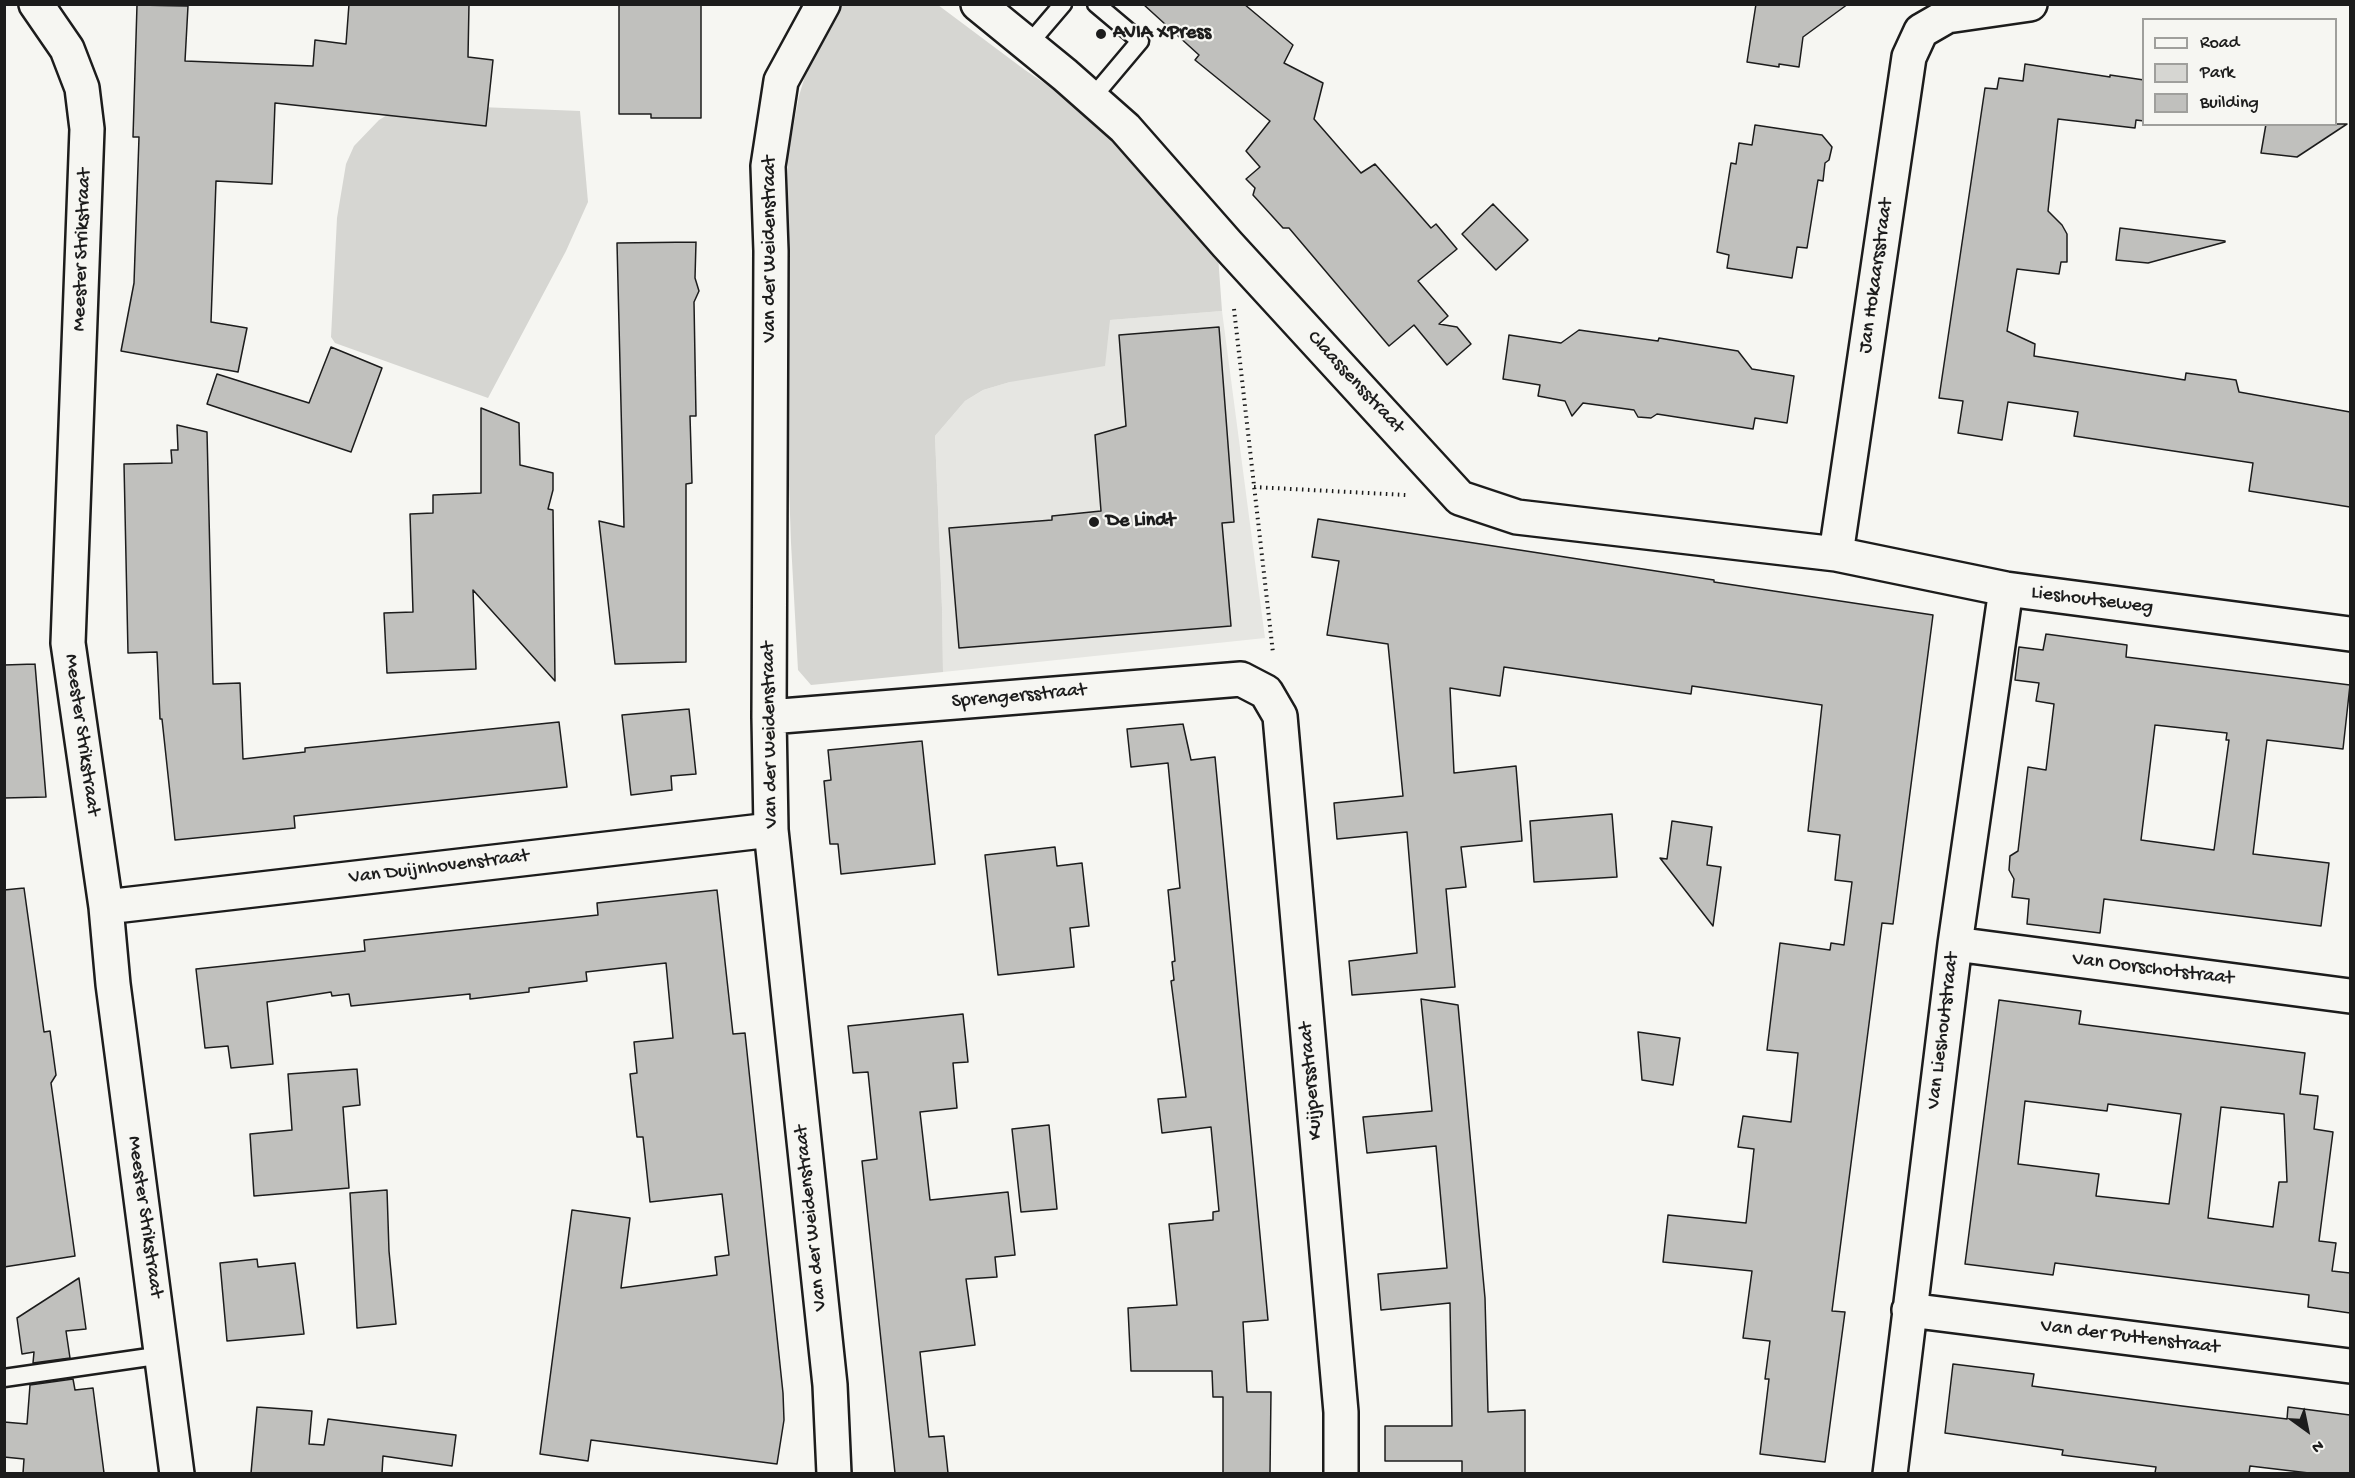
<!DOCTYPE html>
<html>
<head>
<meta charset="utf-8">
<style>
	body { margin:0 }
	#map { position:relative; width:2355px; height:1478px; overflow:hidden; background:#f6f6f2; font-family:"Gochi Hand",sans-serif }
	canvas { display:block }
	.frame { position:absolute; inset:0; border:6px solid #1c1c1c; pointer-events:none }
	.legend { position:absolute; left:2142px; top:18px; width:195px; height:108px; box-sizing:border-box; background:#f6f6f2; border:2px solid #9f9f9c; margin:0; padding:8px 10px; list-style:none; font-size:18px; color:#1c1c1c }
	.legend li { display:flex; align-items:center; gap:12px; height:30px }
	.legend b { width:30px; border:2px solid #9f9f9c }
	.north { position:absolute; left:2277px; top:1400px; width:60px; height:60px; -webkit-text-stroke:4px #f6f6f2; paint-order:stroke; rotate:147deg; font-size:16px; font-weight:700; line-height:24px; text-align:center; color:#1c1c1c }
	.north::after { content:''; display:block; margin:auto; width:21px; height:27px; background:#1c1c1c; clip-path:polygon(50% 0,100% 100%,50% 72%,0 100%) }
</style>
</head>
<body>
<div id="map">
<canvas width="2355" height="1478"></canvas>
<div class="frame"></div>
<ul class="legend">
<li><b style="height:8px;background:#f6f6f2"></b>Road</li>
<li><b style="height:16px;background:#d6d6d2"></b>Park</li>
<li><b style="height:16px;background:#c0c0bd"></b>Building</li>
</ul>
<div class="north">N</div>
</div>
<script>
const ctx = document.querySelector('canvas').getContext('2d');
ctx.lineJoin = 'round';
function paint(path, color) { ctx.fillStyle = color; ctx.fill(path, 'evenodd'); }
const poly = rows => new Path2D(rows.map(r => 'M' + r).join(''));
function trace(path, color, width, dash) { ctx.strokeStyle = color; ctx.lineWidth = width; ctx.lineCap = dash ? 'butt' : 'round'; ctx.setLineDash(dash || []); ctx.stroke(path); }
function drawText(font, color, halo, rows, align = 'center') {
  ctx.font = font + ' "Gochi Hand",sans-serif'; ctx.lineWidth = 4.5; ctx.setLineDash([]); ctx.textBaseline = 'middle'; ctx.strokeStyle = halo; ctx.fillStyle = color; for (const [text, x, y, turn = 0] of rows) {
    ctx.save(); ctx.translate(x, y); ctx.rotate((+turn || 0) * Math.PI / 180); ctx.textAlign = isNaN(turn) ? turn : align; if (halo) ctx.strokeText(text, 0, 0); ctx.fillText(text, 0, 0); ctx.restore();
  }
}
const built = poly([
	[1222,311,1265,638,943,672,942,608,935,436,965,401,983,390,1010,382,1109,320]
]);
const green = poly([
	[838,5,938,5,1025,70,1100,121,1218,255,1222,311,1110,320,1105,366,1010,382,983,390,965,401,935,436,942,608,943,672,811,685,798,670,791,543,784,343,788,156,799,96,808,66],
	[455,106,580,111,588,202,566,251,488,398,335,343,331,337,337,218,346,164,354,146,379,120,397,109]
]);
const building = poly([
	[349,4,469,4,468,57,493,60,486,126,275,103,272,184,216,181,211,322,247,328,238,372,121,351,134,283,139,137,133,137,137,5,188,6,185,61,313,66,315,40,346,44,349,4],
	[619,4,701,4,701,118,651,118,651,114,619,114,619,4],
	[1143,4,1244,4,1293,45,1284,63,1323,83,1314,119,1361,173,1375,164,1431,228,1436,224,1457,249,1418,281,1448,316,1439,324,1457,327,1471,344,1447,365,1414,325,1389,346,1289,228,1283,228,1253,195,1255,188,1246,179,1260,167,1246,151,1270,121,1195,60,1199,55,1143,4],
	[1756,4,1848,4,1803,37,1799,67,1779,64,1779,67,1747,62,1756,4],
	[2025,64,2110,77,2110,75,2144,80,2144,121,2136,120,2135,128,2058,119,2048,211,2062,225,2067,234,2067,262,2061,262,2059,274,2017,269,2007,331,2035,344,2034,356,2185,380,2186,373,2236,380,2239,392,2350,412,2350,507,2249,491,2253,463,2074,436,2078,412,2008,402,2002,440,1958,433,1963,401,1939,398,1985,88,1997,89,1999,78,2023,81,2025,64],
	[2266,124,2347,124,2297,157,2261,153,2266,124],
	[1755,125,1822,135,1832,147,1829,160,1825,163,1823,181,1818,180,1807,248,1797,247,1792,278,1727,268,1729,255,1717,252,1731,163,1736,164,1739,143,1752,145,1755,125],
	[1493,204,1528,240,1496,270,1462,234,1493,204],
	[2120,228,2225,241,2225,242,2148,263,2116,260,2120,228],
	[696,242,695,278,699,291,694,302,696,416,690,416,692,483,686,484,686,662,615,664,599,521,624,527,617,243,696,242],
	[1219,327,1234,522,1222,523,1231,626,959,648,949,528,1052,520,1052,516,1101,511,1095,435,1126,426,1119,335,1219,327],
	[1579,330,1658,341,1659,338,1738,351,1752,369,1794,376,1787,423,1755,418,1753,429,1657,414,1651,418,1638,417,1634,410,1583,403,1572,416,1565,401,1538,396,1540,385,1503,379,1509,335,1561,343,1579,330],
	[331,347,382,368,351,452,207,404,217,374,309,403,331,347],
	[481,408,519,423,520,465,553,473,553,490,548,509,553,510,555,681,473,590,476,669,387,673,384,613,413,612,410,514,433,513,433,495,481,493,481,408],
	[177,425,207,432,213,684,240,683,243,759,305,752,305,748,559,722,567,787,294,816,295,828,175,840,162,719,160,719,157,652,128,653,124,464,172,463,171,450,178,450,177,425],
	[1318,519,1669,573,1714,580,1714,582,1933,615,1893,924,1882,923,1832,1311,1845,1312,1825,1462,1760,1454,1769,1379,1765,1379,1770,1341,1743,1338,1752,1271,1663,1262,1668,1215,1746,1223,1754,1149,1738,1147,1743,1116,1791,1122,1798,1053,1767,1050,1780,943,1830,950,1831,943,1844,945,1852,882,1835,880,1840,835,1808,831,1822,705,1692,686,1691,694,1504,667,1500,696,1450,688,1454,773,1516,766,1522,841,1461,847,1466,887,1446,889,1455,987,1352,995,1349,961,1417,953,1407,832,1337,839,1334,803,1403,796,1388,644,1327,635,1339,561,1312,557,1318,519],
	[2046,634,2127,645,2126,657,2350,685,2343,749,2267,740,2260,796,2253,854,2329,863,2321,926,2104,899,2100,933,2027,924,2029,899,2012,897,2014,879,2009,870,2010,856,2018,851,2028,767,2046,770,2054,704,2036,701,2039,683,2015,680,2019,647,2043,650,2046,634],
	[2155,725,2227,733,2226,740,2229,740,2214,850,2141,840,2155,725],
	[35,664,46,797,4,798,4,665,35,664],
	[689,709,696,774,671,776,672,790,631,795,622,715,689,709],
	[1183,724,1191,760,1215,757,1268,1320,1243,1322,1247,1392,1271,1392,1270,1473,1223,1473,1223,1397,1213,1397,1212,1371,1131,1371,1128,1308,1177,1305,1169,1224,1213,1220,1213,1212,1219,1211,1211,1127,1162,1133,1158,1099,1186,1097,1171,981,1174,980,1172,962,1175,961,1168,890,1180,888,1168,763,1131,767,1127,729,1183,724],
	[922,741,935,864,841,874,838,844,830,844,824,781,831,780,828,750,922,741],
	[1612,814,1617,877,1534,882,1530,821,1612,814],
	[1672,821,1712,827,1707,865,1721,867,1713,926,1660,858,1667,859,1672,821],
	[1055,847,1057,866,1082,863,1089,926,1070,928,1074,967,998,975,985,855,1055,847],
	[24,888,44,1032,50,1031,56,1075,51,1083,75,1256,4,1267,4,890,24,888],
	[717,890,733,1034,745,1033,783,1393,784,1420,777,1464,591,1440,588,1461,540,1454,572,1210,630,1218,621,1288,717,1275,715,1257,729,1255,722,1194,650,1202,643,1137,637,1137,630,1074,637,1073,634,1042,673,1038,666,963,586,972,587,981,529,988,529,992,470,999,470,994,351,1006,349,994,332,996,331,992,267,1002,273,1064,231,1068,228,1046,205,1048,196,969,365,951,364,940,598,915,597,903,717,890],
	[1421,999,1458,1005,1485,1298,1488,1412,1525,1410,1525,1473,1462,1473,1462,1461,1385,1461,1385,1426,1452,1426,1450,1303,1381,1310,1378,1274,1447,1268,1436,1146,1367,1153,1363,1117,1432,1111,1421,999],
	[1999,1000,2081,1011,2079,1024,2305,1053,2300,1094,2318,1096,2314,1129,2333,1132,2319,1241,2336,1243,2332,1271,2350,1273,2350,1313,2308,1307,2309,1295,2055,1263,2053,1275,1965,1264,1999,1000],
	[2025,1101,2107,1111,2108,1104,2181,1114,2169,1204,2096,1196,2099,1174,2018,1164,2025,1101],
	[2221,1107,2284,1114,2287,1182,2279,1182,2273,1227,2208,1218,2221,1107],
	[963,1014,968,1062,953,1063,957,1108,920,1112,930,1200,1008,1192,1015,1255,995,1257,997,1277,966,1279,975,1345,920,1352,929,1437,944,1436,948,1473,895,1473,862,1161,877,1159,868,1072,853,1073,848,1026,963,1014],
	[1638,1032,1680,1038,1673,1085,1642,1080,1638,1032],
	[357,1069,360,1105,343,1107,349,1188,254,1196,250,1134,292,1130,288,1074,357,1069],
	[1049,1125,1057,1209,1021,1212,1012,1129,1049,1125],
	[387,1190,389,1251,396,1324,357,1328,350,1193,387,1190],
	[257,1259,258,1267,295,1263,304,1334,227,1341,220,1263,257,1259],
	[79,1278,86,1329,66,1331,70,1358,33,1363,34,1352,22,1354,17,1318,79,1278],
	[1953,1364,2034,1374,2032,1386,2182,1406,2287,1419,2288,1407,2350,1415,2350,1473,2309,1473,2250,1466,2249,1473,2155,1473,2156,1467,2062,1455,2063,1450,1945,1433,1953,1364],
	[73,1379,75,1390,93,1388,104,1473,23,1473,24,1459,4,1457,4,1422,27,1424,30,1385,73,1379],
	[257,1407,312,1411,309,1444,324,1445,328,1419,456,1435,452,1466,383,1456,382,1473,251,1473,257,1407]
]);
const path = poly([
	[1234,309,1273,653],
	[1254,487,1406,495]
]);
const lane = poly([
	[1028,45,1063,4],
	[1092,98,1140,41,1096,4],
	[4,1378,163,1355]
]);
const street = poly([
	[36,4,67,49,82,88,87,129,68,643,106,907,113,984,177,1474],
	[823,4,781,81,768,166,771,251,769,717,771,830,830,1385,834,1474],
	[978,4,1065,75,1125,128,1227,244,1460,498,1517,517,1836,554,2006,589,2350,634],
	[1836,554,1909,57,1921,31,1947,16,2030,4],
	[769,717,1241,679,1266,692,1280,716,1341,1412,1341,1474],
	[106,907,771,830],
	[1955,944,2350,996],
	[1909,1310,2350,1366],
	[1890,1474,1955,944,2006,589]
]);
const markers = [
	[1101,34,6,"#1c1c1c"],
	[1094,522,6,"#1c1c1c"]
];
const poiNames = [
	["AVIA XPress",1113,34],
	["De Lindt",1106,522]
];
const streetNames = [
	["Van der Weidenstraat",771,249,-90],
	["Meester Strikstraat",83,250,-88],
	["Jan Hokaarsstraat",1877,276,-82],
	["Claassensstraat",1355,383,47],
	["Lieshoutseweg",2092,601,7],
	["Sprengersstraat",1019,697,-5],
	["Meester Strikstraat",81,735,82],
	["Van der Weidenstraat",771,735,-91],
	["Van Duijnhovenstraat",439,868,-7],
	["Van Oorschotstraat",2153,970,7],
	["Van Lieshoutstraat",1944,1031,-83],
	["Kuijpersstraat",1312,1081,-95],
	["Meester Strikstraat",144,1217,82],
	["Van der Weidenstraat",812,1218,-96],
	["Van der Puttenstraat",2130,1338,7]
];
paint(built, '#e6e6e2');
paint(green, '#d6d6d2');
paint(building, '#c0c0bd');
trace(building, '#1c1c1c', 1.5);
trace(lane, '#1c1c1c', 21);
trace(street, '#1c1c1c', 38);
trace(path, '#1c1c1c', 4, [1.5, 4.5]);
trace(lane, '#f6f6f2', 16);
trace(street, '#f6f6f2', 33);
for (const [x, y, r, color] of markers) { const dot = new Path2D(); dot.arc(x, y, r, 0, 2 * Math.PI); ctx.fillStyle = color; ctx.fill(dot); trace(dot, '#f6f6f2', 2); }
drawText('bold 20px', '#1c1c1c', '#f6f6f2', poiNames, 'left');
drawText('20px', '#1c1c1c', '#f6f6f2', streetNames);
</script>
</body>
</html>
